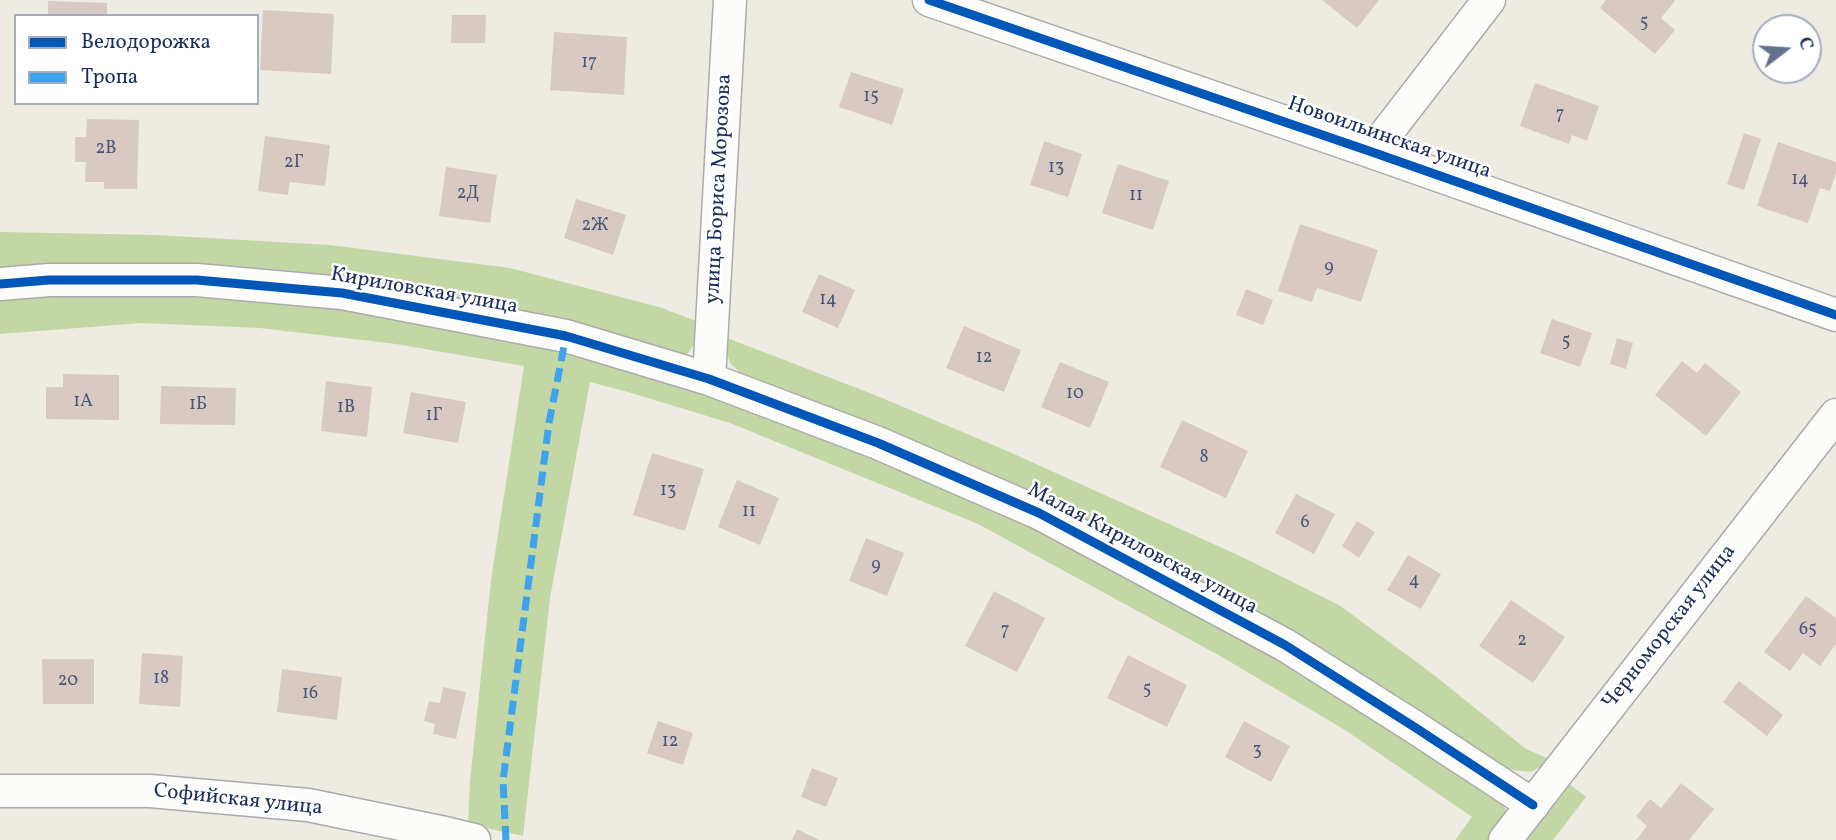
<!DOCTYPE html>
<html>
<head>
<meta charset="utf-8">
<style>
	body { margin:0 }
	#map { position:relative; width:1836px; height:840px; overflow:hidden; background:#eeebe2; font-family:Vollkorn,serif }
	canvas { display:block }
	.legend { position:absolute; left:14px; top:14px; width:245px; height:91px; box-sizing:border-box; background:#fff; border:2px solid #a4acbf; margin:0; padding:9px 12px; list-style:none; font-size:21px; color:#1b2f5e }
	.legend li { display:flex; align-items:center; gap:14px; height:35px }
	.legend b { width:35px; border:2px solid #a4acbf }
	.north { position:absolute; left:1752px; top:14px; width:70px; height:70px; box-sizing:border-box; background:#fff; border:2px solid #a4acbf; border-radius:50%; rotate:73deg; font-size:19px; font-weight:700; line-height:28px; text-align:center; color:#1b2f5e }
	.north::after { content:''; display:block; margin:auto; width:24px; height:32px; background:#65718c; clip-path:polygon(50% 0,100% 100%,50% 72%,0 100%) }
</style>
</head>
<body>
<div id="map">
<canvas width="1836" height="840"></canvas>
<ul class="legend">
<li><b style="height:9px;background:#0057b8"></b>Велодорожка</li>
<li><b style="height:9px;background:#3da3ed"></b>Тропа</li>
</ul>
<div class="north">С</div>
</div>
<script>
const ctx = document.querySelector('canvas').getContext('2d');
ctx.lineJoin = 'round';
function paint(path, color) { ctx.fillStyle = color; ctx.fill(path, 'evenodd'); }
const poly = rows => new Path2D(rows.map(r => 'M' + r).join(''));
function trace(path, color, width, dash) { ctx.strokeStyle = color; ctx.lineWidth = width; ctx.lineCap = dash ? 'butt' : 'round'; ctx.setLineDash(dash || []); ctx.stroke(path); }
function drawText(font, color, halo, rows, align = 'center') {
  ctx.font = font + ' Vollkorn,serif'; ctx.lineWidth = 5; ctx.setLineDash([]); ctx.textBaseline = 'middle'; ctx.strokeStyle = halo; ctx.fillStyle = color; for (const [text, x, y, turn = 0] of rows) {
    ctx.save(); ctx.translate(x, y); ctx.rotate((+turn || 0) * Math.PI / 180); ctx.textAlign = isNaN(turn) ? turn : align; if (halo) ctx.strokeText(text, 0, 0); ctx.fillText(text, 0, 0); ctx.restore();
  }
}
const green = poly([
	[0,232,157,235,330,245,510,268,659,307,699,322,693,346,684,358,552,322,0,271],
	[215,294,367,309,534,340,719,392,1046,529,1232,631,1375,716,1498,796,1506,811,1499,832,1492,840,1455,840,1472,817,1345,730,1222,657,978,524,730,423,628,392,590,382,550,598,523,836,468,824,470,781,491,580,524,366,396,344,260,328,142,323,0,334,0,296],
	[722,336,875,395,1005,450,1240,556,1339,605,1434,675,1526,749,1551,760,1531,772,1497,768,747,379,730,363],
	[1568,783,1586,797,1553,840,1524,840]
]);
const building = poly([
	[1322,0,1379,0,1357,28],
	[1606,0,1674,0,1675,1,1661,18,1675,30,1655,54,1600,8],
	[48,1,107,3,107,16,48,16],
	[263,10,334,14,331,74,260,70],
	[452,15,486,15,485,43,451,43],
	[554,32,627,37,624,95,550,90],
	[851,72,904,89,892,125,839,107],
	[1535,83,1599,106,1587,141,1572,135,1569,144,1520,126],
	[87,119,139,120,137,189,104,189,104,182,85,182,86,162,75,162,75,137,86,137],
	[1744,133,1761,139,1744,190,1727,184],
	[265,136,330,145,325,186,290,182,288,195,258,191],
	[1044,141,1082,154,1068,197,1030,185],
	[1778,142,1836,162,1836,173,1830,191,1820,188,1808,223,1757,206],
	[1118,164,1169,181,1153,230,1102,213],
	[446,167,497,175,490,223,439,216],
	[576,199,626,215,613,255,564,238],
	[1300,224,1378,250,1361,302,1317,288,1312,302,1278,291],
	[819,274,855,290,838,328,802,312],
	[1246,289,1273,300,1263,325,1236,315],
	[1552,319,1592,333,1580,367,1540,353],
	[964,326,1021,350,1004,392,946,368],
	[1617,338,1633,343,1626,369,1610,364],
	[1682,361,1697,373,1705,363,1741,392,1706,436,1655,395],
	[1060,362,1109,382,1090,428,1041,407],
	[63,374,119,375,119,420,46,419,46,387,63,387],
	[326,381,372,387,367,437,321,431],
	[161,386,236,388,235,425,160,424],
	[411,392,466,402,458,443,403,433],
	[1182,420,1248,451,1226,498,1160,467],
	[652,453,704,469,685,531,633,515],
	[737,480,779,498,760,545,718,527],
	[1296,494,1335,514,1314,554,1275,533],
	[1357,521,1375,532,1359,558,1342,546],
	[866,538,904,553,887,596,849,581],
	[1408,555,1441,574,1421,609,1387,590],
	[994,591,1045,618,1017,672,965,646],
	[1806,596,1836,618,1836,644,1820,666,1803,653,1790,671,1764,652],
	[1511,600,1565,637,1533,683,1479,646],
	[142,653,183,656,180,707,139,704],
	[1128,655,1187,685,1167,727,1107,698],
	[42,659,94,659,94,704,43,704],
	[282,669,342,677,337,720,277,712],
	[1739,681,1783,715,1767,736,1723,702],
	[443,687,466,692,456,739,433,734,435,724,424,721,429,701,440,703],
	[658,721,693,733,683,765,647,753],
	[1244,721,1290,746,1271,782,1225,757],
	[812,768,838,778,826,807,801,797],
	[1681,783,1714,809,1689,840,1636,840,1647,826,1636,816,1650,799,1661,808],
	[797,829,819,840,792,840]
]);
const minor = poly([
	[929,0,1372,152,1836,315],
	[1372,152,1489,0],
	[0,284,49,280,197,280,342,293,566,336,709,379,878,443,1039,513,1285,645,1416,728,1533,805],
	[709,379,730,0],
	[0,791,150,791,308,805,445,833,474,840],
	[1505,840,1836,415]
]);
const quiet = poly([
	[506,840,503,781,549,423,566,336]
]);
const cycleway = poly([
	[929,0,1372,152,1836,315],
	[0,284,49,280,197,280,342,293,566,336,709,379,878,443,1039,513,1285,645,1416,728,1533,805]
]);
const numberNames = [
	["5",1644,24],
	["17",589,64],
	["15",871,98],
	["7",1560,116],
	["2В",106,150],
	["2Г",294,164],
	["13",1056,169],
	["14",1800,181],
	["2Д",468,195],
	["11",1136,197],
	["2Ж",595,227],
	["9",1329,269],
	["14",828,301],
	["5",1566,343],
	["12",984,359],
	["10",1075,395],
	["1А",83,403],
	["1Б",198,406],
	["1В",346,409],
	["1Г",434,417],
	["8",1204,459],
	["13",668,492],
	["11",749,513],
	["6",1305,524],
	["9",876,567],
	["4",1414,582],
	["65",1808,631],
	["7",1005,632],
	["2",1522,642],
	["18",161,680],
	["20",68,682],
	["5",1147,691],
	["16",310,695],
	["12",670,743],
	["3",1257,752]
];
const streetNames = [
	["Новоильинская улица",1389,139,19],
	["улица Бориса Морозова",720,189,-87],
	["Кириловская улица",424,292,10],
	["Малая Кириловская улица",1142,550,28],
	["Черноморская улица",1670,628,-52],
	["Софийская улица",238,801,6]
];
paint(green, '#c3d7a4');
paint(building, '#d8cac2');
trace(minor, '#aaabac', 35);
trace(minor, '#fcfcfb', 32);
trace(quiet, '#3da3ed', 7, [14, 7]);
trace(cycleway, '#0057b8', 9);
drawText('18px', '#4a5677', null, numberNames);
drawText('21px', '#1b2f5e', '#fff', streetNames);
</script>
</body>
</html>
